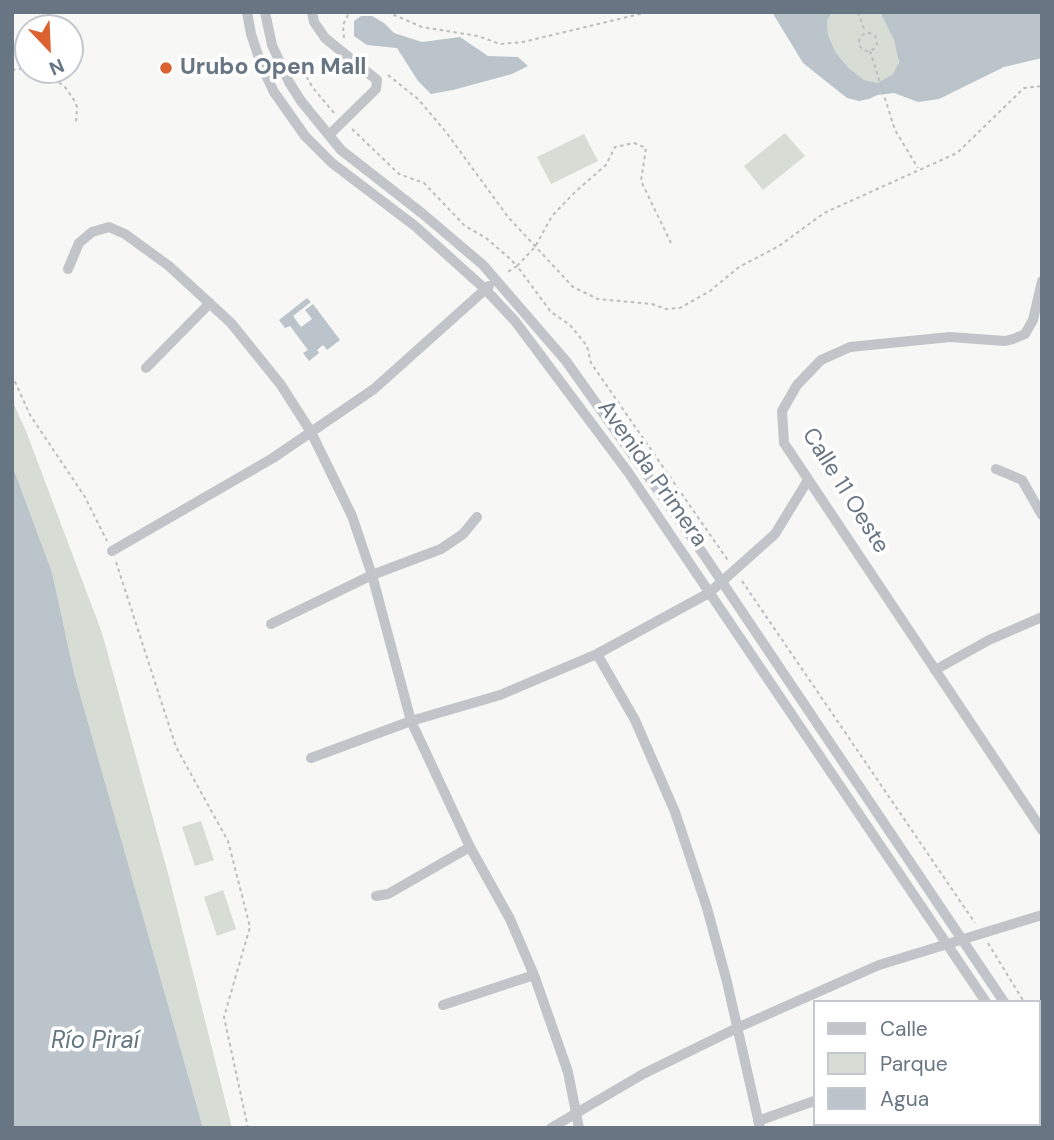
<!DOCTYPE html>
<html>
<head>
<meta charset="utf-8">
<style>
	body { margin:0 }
	#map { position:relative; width:1054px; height:1140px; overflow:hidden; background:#f7f7f5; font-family:"DM Sans",sans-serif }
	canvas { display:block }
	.frame { position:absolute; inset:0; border:14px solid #687684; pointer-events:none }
	.legend { position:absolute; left:813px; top:1000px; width:228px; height:126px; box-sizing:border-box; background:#fff; border:2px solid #c3c8ce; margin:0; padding:9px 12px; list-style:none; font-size:21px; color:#687684 }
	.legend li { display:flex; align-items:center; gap:14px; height:35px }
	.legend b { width:35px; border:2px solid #c3c8ce }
	.north { position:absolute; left:14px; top:14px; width:70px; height:70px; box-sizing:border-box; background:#fff; border:2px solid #c3c8ce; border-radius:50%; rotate:157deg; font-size:19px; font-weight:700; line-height:28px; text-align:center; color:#687684 }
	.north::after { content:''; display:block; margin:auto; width:24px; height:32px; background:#db6130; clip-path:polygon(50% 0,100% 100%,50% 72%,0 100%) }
</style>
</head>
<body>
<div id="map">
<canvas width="1054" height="1140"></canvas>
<div class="frame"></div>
<ul class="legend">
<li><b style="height:9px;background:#c1c4c8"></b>Calle</li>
<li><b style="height:19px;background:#d7dcd4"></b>Parque</li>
<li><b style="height:19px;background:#bbc4ca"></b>Agua</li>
</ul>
<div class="north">N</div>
</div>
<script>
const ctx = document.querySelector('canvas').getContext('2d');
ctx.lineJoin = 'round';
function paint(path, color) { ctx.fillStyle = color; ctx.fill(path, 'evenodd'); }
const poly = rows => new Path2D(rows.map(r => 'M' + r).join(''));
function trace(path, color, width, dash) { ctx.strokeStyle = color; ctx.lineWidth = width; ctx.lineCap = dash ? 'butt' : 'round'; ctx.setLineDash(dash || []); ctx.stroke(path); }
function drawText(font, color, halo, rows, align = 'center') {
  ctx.font = font + ' "DM Sans",sans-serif'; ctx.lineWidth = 7; ctx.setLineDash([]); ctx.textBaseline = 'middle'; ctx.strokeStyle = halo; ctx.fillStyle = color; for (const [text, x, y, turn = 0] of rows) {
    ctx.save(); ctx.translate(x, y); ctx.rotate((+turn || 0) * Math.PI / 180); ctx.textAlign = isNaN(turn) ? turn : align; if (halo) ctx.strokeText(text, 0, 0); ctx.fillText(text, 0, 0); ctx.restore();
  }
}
const green = poly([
	[832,12,880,12,894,40,899,56,897,69,888,79,878,83,864,80,850,69,836,53,828,35,827,21],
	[785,133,805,156,763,190,744,166],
	[584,134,598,161,551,184,537,157],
	[12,400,26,431,102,633,169,877,232,1128,203,1128,74,673,52,572,12,465],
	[201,821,214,860,195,866,182,827],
	[223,890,236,929,217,936,204,897]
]);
const water = poly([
	[772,12,832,12,827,21,828,35,836,53,850,69,864,80,878,83,893,74,899,62,894,40,880,12,1042,12,1042,58,1004,67,939,99,918,102,894,93,877,95,869,99,859,101,847,98,803,63],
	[361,16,372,16,384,23,394,33,422,42,460,37,488,56,518,57,528,66,512,74,453,90,431,94,418,81,397,48,367,45,354,36,354,21],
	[307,298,311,302,293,316,301,327,312,319,305,310,313,304,340,340,327,350,323,345,317,350,319,353,309,361,303,353,308,350,290,326,285,328,279,320],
	[12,465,52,572,74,673,203,1128,12,1128]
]);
const path = poly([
	[387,12,422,27,478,36,500,44,523,42,648,12],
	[858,12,865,32],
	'859 42a9 9 0 1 1 18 0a9 9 0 1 1-18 0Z',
	[344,38,343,25,348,15,353,12],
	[870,51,895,130,918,168],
	[12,70,28,68],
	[42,70,65,87,74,100,77,107,76,122],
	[299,73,302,69,313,88,335,114],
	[388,75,418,99,446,132,508,217,573,287,598,299,652,304,666,309,680,308,710,291,739,267,779,246,824,213,957,153,1024,88,1042,86],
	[352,129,399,174,424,183,465,226,486,238,508,257,517,266,506,273],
	[671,243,641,181,646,148,634,143,615,147,606,165,575,192,552,216,535,247,517,266,551,312,570,325,587,346,591,363,729,562],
	[12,375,30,415,85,497,107,541],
	[116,562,176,747,228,841,250,927,224,1017,248,1128],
	[742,581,975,923],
	[988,943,1024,1002],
	[1038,1032,1042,1042]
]);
const minor = poly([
	[247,12,251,34,262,67,274,92,305,136,332,163,415,226,485,289,515,321,628,472,986,1002],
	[265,12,272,45,289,82,301,101,341,150,423,214,483,265,566,361,704,555,1004,1002],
	[312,12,314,22,325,38,377,80,376,89,329,135],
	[68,269,79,243,92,232,109,227,125,234,169,266,231,323,281,385,311,432,352,516,372,575,411,721,470,847,510,919,534,975,568,1072,579,1128],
	[1042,281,1033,320,1025,334,1013,339,1005,341,950,337,850,347,821,360,797,385,782,411,784,443,1042,830],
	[146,368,210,303],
	[996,469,1022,480,1042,515],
	[112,551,273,458,374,389,489,286],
	[271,624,372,575,441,549,463,534,477,517],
	[597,654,635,720,675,812,707,908,727,982,760,1128],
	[935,670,989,640,1042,617],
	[311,758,411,721,500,695,597,654,709,593,775,534,808,480],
	[376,896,388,894,470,847],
	[443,1005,534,975],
	[1038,1077,1042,1088],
	[758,1121,814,1101],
	[1034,1124,1035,1128],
	[551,1128,643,1074,739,1027,879,965,1042,915]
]);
const markers = [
	[166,68,7,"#db6130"]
];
const poiNames = [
	["Urubo Open Mall",180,68]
];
const streetNames = [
	["Avenida Primera",652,474,55],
	["Calle 11 Oeste",845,491,58]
];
const waterNames = [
	["Río Piraí",95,1042]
];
paint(green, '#d7dcd4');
paint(water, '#bbc4ca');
trace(path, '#bbbdc0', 2, [3.5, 3.5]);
trace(minor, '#c1c4c8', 10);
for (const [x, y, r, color] of markers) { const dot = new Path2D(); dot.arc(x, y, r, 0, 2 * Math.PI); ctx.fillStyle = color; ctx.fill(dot); trace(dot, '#fff', 2.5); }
drawText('bold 23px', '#687684', '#fff', poiNames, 'left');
drawText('23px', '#687684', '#fff', streetNames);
drawText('italic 24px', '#637780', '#fff', waterNames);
</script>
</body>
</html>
